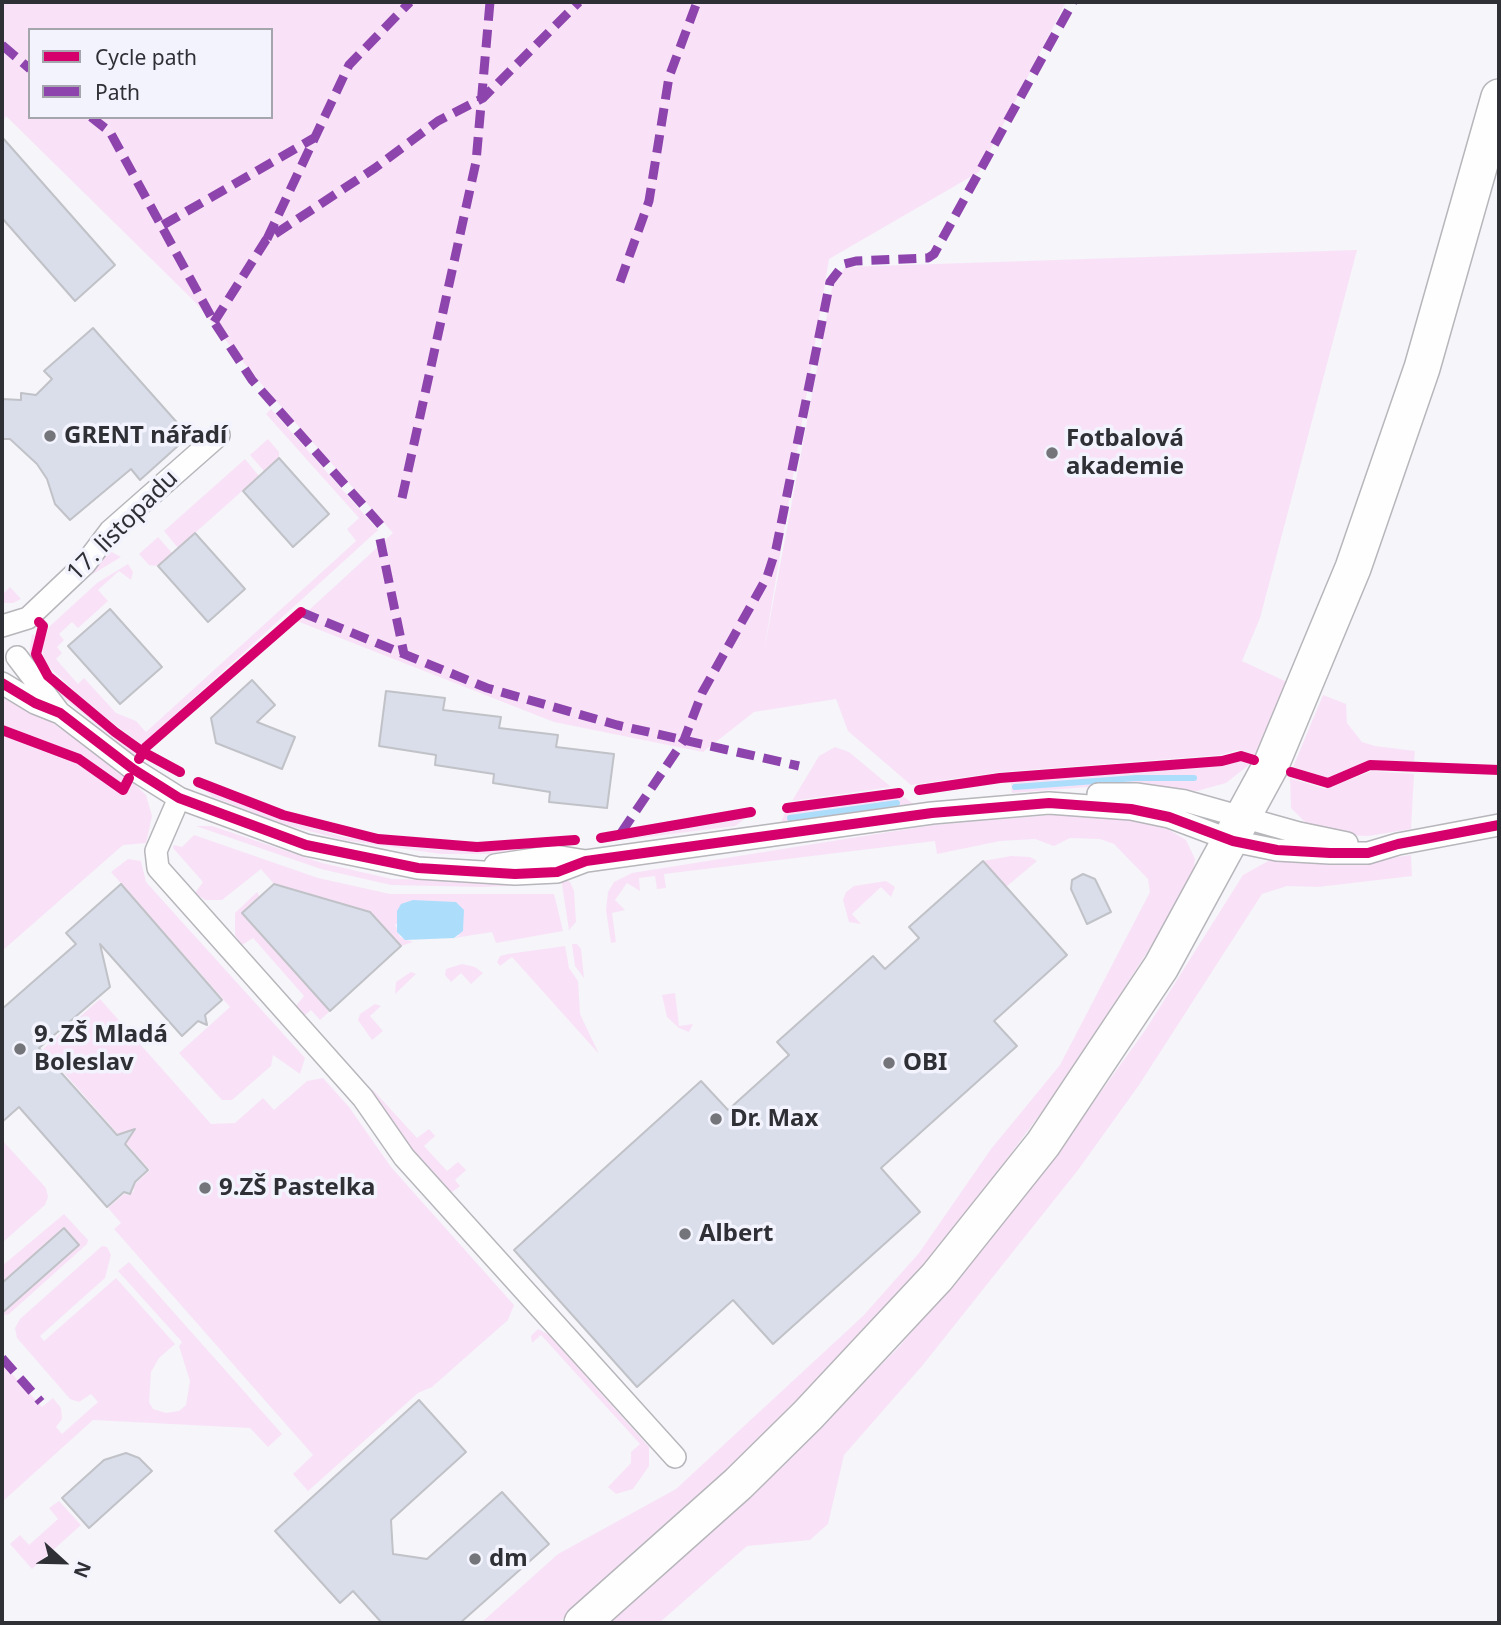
<!DOCTYPE html>
<html>
<head>
<meta charset="utf-8">
<style>
	body { margin:0 }
	#map { position:relative; width:1501px; height:1625px; overflow:hidden; background:#f5f5fa; font-family:"Noto Sans",sans-serif }
	canvas { display:block }
	.frame { position:absolute; inset:0; border:4px solid #2f3036; pointer-events:none }
	.legend { position:absolute; left:28px; top:28px; width:245px; height:91px; box-sizing:border-box; background:#f2f3fd; border:2px solid #a4a5ad; margin:0; padding:9px 12px; list-style:none; font-size:21px; color:#2f3036 }
	.legend li { display:flex; align-items:center; gap:14px; height:35px }
	.legend b { width:35px; border:2px solid #a4a5ad }
	.north { position:absolute; left:28px; top:1527px; width:70px; height:70px; -webkit-text-stroke:5px #f2f3fd; paint-order:stroke; rotate:112deg; font-size:19px; font-weight:700; line-height:28px; text-align:center; color:#2f3036 }
	.north::after { content:''; display:block; margin:auto; width:24px; height:32px; background:#2f3036; clip-path:polygon(50% 0,100% 100%,50% 72%,0 100%) }
</style>
</head>
<body>
<div id="map">
<canvas width="1501" height="1625"></canvas>
<div class="frame"></div>
<ul class="legend">
<li><b style="height:9px;background:#d6006c"></b>Cycle path</li>
<li><b style="height:9px;background:#8e44ad"></b>Path</li>
</ul>
<div class="north">N</div>
</div>
<script>
const ctx = document.querySelector('canvas').getContext('2d');
ctx.lineJoin = 'round';
function paint(path, color) { ctx.fillStyle = color; ctx.fill(path, 'evenodd'); }
const poly = rows => new Path2D(rows.map(r => 'M' + r).join(''));
function trace(path, color, width, dash) { ctx.strokeStyle = color; ctx.lineWidth = width; ctx.lineCap = dash ? 'butt' : 'round'; ctx.setLineDash(dash || []); ctx.stroke(path); }
function drawText(font, color, halo, rows, align = 'center') {
  ctx.font = font + ' "Noto Sans",sans-serif'; ctx.lineWidth = 7; ctx.setLineDash([]); ctx.textBaseline = 'middle'; ctx.strokeStyle = halo; ctx.fillStyle = color; for (const [text, x, y, turn = 0] of rows) {
    ctx.save(); ctx.translate(x, y); ctx.rotate((+turn || 0) * Math.PI / 180); ctx.textAlign = isNaN(turn) ? turn : align; if (halo) ctx.strokeText(text, 0, 0); ctx.fillText(text, 0, 0); ctx.restore();
  }
}
const green = poly([
	[2,2,1066,2,979,172,829,259,764,651,832,288,845,267,1357,250,1260,618,1242,661,1287,682,1257,755,1238,750,1220,755,1000,772,911,785,848,731,836,699,754,712,703,752,554,722,297,621,393,533,256,378,196,303,6,116,2,124],
	[30,30,271,30,271,117,30,117],
	[271,409,378,530,142,745,88,704,45,663,42,648,49,627,97,583,128,564,133,572,131,580,119,571,98,590,108,601,78,628,72,622,59,634,64,640,57,647,62,653,56,659,78,684,84,678,116,713,136,721,146,732,356,541,347,529,359,518,266,414],
	[268,439,279,452,279,458,264,471,250,455],
	[245,459,259,476,178,548,164,531],
	[158,537,172,553,158,566,149,565,139,554],
	[110,551,121,557,91,575,106,554],
	[10,587,21,599,13,603,2,603,2,595],
	[32,634,35,636,32,655,37,668,56,688,137,753,135,756,43,681,34,670,29,656],
	[2,693,22,701,125,775,146,795,152,816,146,843,123,845,2,951],
	[1323,695,1346,704,1347,723,1362,742,1375,746,1415,751,1414,761,1367,761,1328,778,1293,767],
	[835,747,849,752,891,787,792,801,819,756],
	[1241,761,1250,764,1226,783,1197,791,1100,786,1012,793,1011,782,1167,768,1223,766],
	[1372,771,1414,774,1411,829,1368,836,1343,835,1310,827,1291,808,1290,778,1325,789],
	[200,787,281,819,344,837,441,850,529,850,513,854,441,854,343,840,280,823,213,797],
	[904,797,916,806,784,823,782,820,785,813],
	[1063,814,1124,818,1166,828,1186,840,1195,859,1193,874,1177,906,1063,1083,959,1224,873,1327,727,1473,558,1623,481,1623,558,1554,676,1489,863,1316,919,1253,991,1149,1060,1065,1150,892,1148,879,1114,844,1100,839,1070,838,1054,846,1035,839,1000,841,937,854,935,841,664,874,666,888,657,889,655,876,639,878,640,891,627,883,615,900,625,910,612,913,616,942,611,943,606,910,608,892,614,882,632,873,933,825],
	[746,818,735,826,623,840],
	[196,826,212,826,322,863,392,879,554,882,552,884,482,887,391,885,321,869],
	[194,835,318,878,390,894,554,894,563,931,496,943,492,932,454,938,460,935,395,924,400,937,413,942,401,946,370,912,274,884,261,869,222,900,205,900,195,893,203,882,173,848,174,845,182,847],
	[1411,855,1412,876,1318,887,1287,886,1262,894,1139,1085,1078,1170,922,1366,844,1455,828,1524,810,1540,747,1546,659,1623,607,1623,746,1499,898,1348,956,1279,1090,1107,1146,1029,1243,875,1270,860,1286,858,1358,863],
	[1011,856,1030,857,1037,861,1006,887,983,861],
	[128,859,141,861,146,882,305,1058,300,1074,273,1055,271,1066,232,1100,222,1100,179,1053,230,1007,111,872],
	[561,878,570,882,574,891,576,922,569,930],
	[886,881,895,887,891,897,881,887,852,914,861,924,849,922,843,900,846,892,854,886],
	[257,892,260,897,242,914,330,1011,320,1020,311,1010,303,1017,295,1007,304,996,253,938,242,945,235,935,235,913],
	[572,944,577,944,581,949,584,978,575,966],
	[565,946,569,968,578,981,580,1014,599,1054,512,957,500,966,497,962,500,956,508,954],
	[462,964,475,967,483,973,471,984,461,973,451,982,445,975,446,969],
	[411,972,416,974,395,994,396,982],
	[675,993,679,1026,693,1024,689,1032,679,1028,667,1017,662,995],
	[100,999,211,1124,235,1123,263,1098,274,1110,307,1081,323,1078,349,1107,391,1167,514,1305,508,1320,432,1387,418,1393,308,1491,293,1474,313,1455,114,1229,121,1223,108,1208,124,1194,129,1195,134,1191,133,1186,150,1170,126,1143,128,1137,124,1133,118,1134,43,1049],
	[375,1004,381,1006,370,1016,383,1031,372,1040,358,1020,360,1014],
	[373,1090,417,1138,429,1129,435,1136,424,1146,447,1171,458,1162,466,1170,455,1180,460,1186,451,1193,410,1149,371,1092],
	[2,1140,46,1188,48,1197,45,1205,2,1243],
	[64,1214,88,1240,87,1244,9,1314,2,1316,2,1266],
	[102,1246,107,1247,111,1255,105,1278,40,1336,44,1341,116,1278,175,1344,159,1358,151,1372,149,1402,153,1409,166,1413,179,1411,186,1405,190,1381,179,1346,182,1342,118,1271,129,1262,282,1434,268,1447,250,1428,93,1420,2,1502,2,1363,42,1407,53,1398,61,1408,62,1419,56,1427,62,1434,98,1402,91,1394,79,1402,70,1399,17,1338,15,1328,20,1319],
	[538,1329,549,1335,649,1447,649,1466,633,1489,616,1494,608,1487,631,1463,631,1452,640,1444,541,1335,532,1343,531,1336],
	[59,1501,81,1525,32,1569,10,1544,20,1535,29,1545,58,1519,49,1508]
]);
const water = poly([
	[413,900,456,902,464,910,463,931,454,938,405,940,397,932,397,911,401,904]
]);
const stream = poly([
	[1015,787,1136,778,1194,778],
	[790,818,897,803]
]);
const building = poly([
	[2,137,115,265,75,301,2,218,2,137],
	[93,328,189,436,140,480,131,469,70,520,55,504,47,479,37,464,10,439,2,439,2,399,21,400,21,393,36,395,52,379,44,371,93,328],
	[279,458,329,514,293,547,243,491,279,458],
	[195,533,245,589,208,622,158,566,195,533],
	[110,609,162,667,120,704,68,646,110,609],
	[252,680,275,705,257,722,295,737,282,769,216,743,211,718,252,680],
	[386,691,445,698,443,710,501,717,499,728,558,735,556,747,614,754,607,808,549,802,550,792,493,783,494,774,435,765,436,755,379,746,386,691],
	[983,861,1067,955,994,1021,1017,1046,881,1168,920,1212,773,1344,733,1300,637,1387,514,1250,701,1081,728,1110,789,1055,777,1042,873,956,885,969,919,938,909,927,983,861],
	[1083,874,1095,879,1111,912,1087,924,1071,889,1072,880,1083,874],
	[121,884,222,1000,205,1015,207,1025,198,1021,182,1036,100,944,110,987,39,1048,117,1135,135,1129,125,1144,148,1170,135,1182,130,1194,124,1192,107,1207,19,1107,2,1122,2,1009,76,944,66,933,121,884],
	[274,884,370,912,401,946,330,1011,242,913,274,884],
	[64,1228,79,1245,2,1313,2,1283,64,1228],
	[419,1400,466,1452,391,1520,393,1554,427,1559,502,1492,549,1544,460,1623,382,1623,353,1591,340,1603,275,1531,419,1400],
	[126,1453,139,1458,152,1471,89,1528,62,1498,104,1460,126,1453]
]);
const minor = poly([
	[2,626,28,618,85,564,110,531,219,435],
	[17,657,59,712],
	[2,683,35,703,60,713,133,769,179,798,306,845,418,868,515,874,557,872,586,861,932,813,1049,803,1131,809,1169,817,1233,841,1277,850,1330,853,1368,853,1398,844,1499,825],
	[1098,794,1136,794,1185,801,1299,833,1347,843],
	[179,798,156,851,158,868,363,1098,404,1157,675,1457],
	[495,865,555,856,586,861]
]);
const primary = poly([
	[582,1623,738,1484,808,1415,937,1277,1043,1144,1161,967,1271,765,1353,568,1422,368,1499,97]
]);
const quiet = poly([
	[2,45,30,69],
	[91,117,110,132,214,322,252,380,385,530],
	[163,225,314,138],
	[267,239,349,65,410,2],
	[620,282,649,201,669,77,697,2],
	[214,322,266,240,375,168,438,121,483,98,579,2],
	[402,498,476,162,490,2],
	[380,539,404,654],
	[301,612,487,688,617,725,799,766],
	[621,833,684,740,702,693,767,577,776,549,830,282,844,264,856,261,928,258,934,254,1073,2],
	[2,1358,41,1402]
]);
const cycleway = poly([
	[39,622,43,626,36,654,48,676,115,732,143,752,180,772],
	[2,683,35,703,60,713,133,769,179,798,306,845,418,868,515,874,557,872,586,861,932,813,1049,803,1131,809,1169,817,1233,841,1277,850,1330,853,1368,853,1398,844,1499,825],
	[2,730,79,759,123,790,129,778],
	[139,759,146,747,301,612],
	[1291,772,1328,783,1370,765,1499,770],
	[198,782,283,815,378,839,477,847,575,840],
	[919,790,1000,778,1222,761,1241,756,1254,760],
	[787,808,899,793],
	[601,838,751,812]
]);
const markers = [
	[50,436,7,"#74757b"],
	[1052,453,7,"#74757b"],
	[20,1049,7,"#74757b"],
	[889,1063,7,"#74757b"],
	[716,1119,7,"#74757b"],
	[205,1188,7,"#74757b"],
	[685,1234,7,"#74757b"],
	[475,1559,7,"#74757b"]
];
const poiNames = [
	["GRENT nářadí",64,436],
	["Fotbalová",1066,439],
	["akademie",1066,467],
	["9. ZŠ Mladá",34,1035],
	["Boleslav",34,1063],
	["OBI",903,1063],
	["Dr. Max",730,1119],
	["9.ZŠ Pastelka",219,1188],
	["Albert",699,1234],
	["dm",489,1559]
];
const streetNames = [
	["17. listopadu",123,526,-45]
];
paint(green, '#f9e2f7');
paint(water, '#acdefc');
trace(stream, '#acdefc', 6);
paint(building, '#d9deea');
trace(building, '#c0c2c7', 2);
trace(minor, '#b6b6bb', 24);
trace(primary, '#b6b6bb', 38);
trace(minor, '#fefefe', 21);
trace(primary, '#fefefe', 35);
trace(quiet, '#8e44ad', 9, [18, 9]);
trace(cycleway, '#d6006c', 10);
for (const [x, y, r, color] of markers) { const dot = new Path2D(); dot.arc(x, y, r, 0, 2 * Math.PI); ctx.fillStyle = color; ctx.fill(dot); trace(dot, '#f2f3fd', 2.5); }
drawText('bold 24px', '#2f3036', '#f2f3fd', poiNames, 'left');
drawText('24px', '#2f3036', '#f2f3fd', streetNames);
</script>
</body>
</html>
